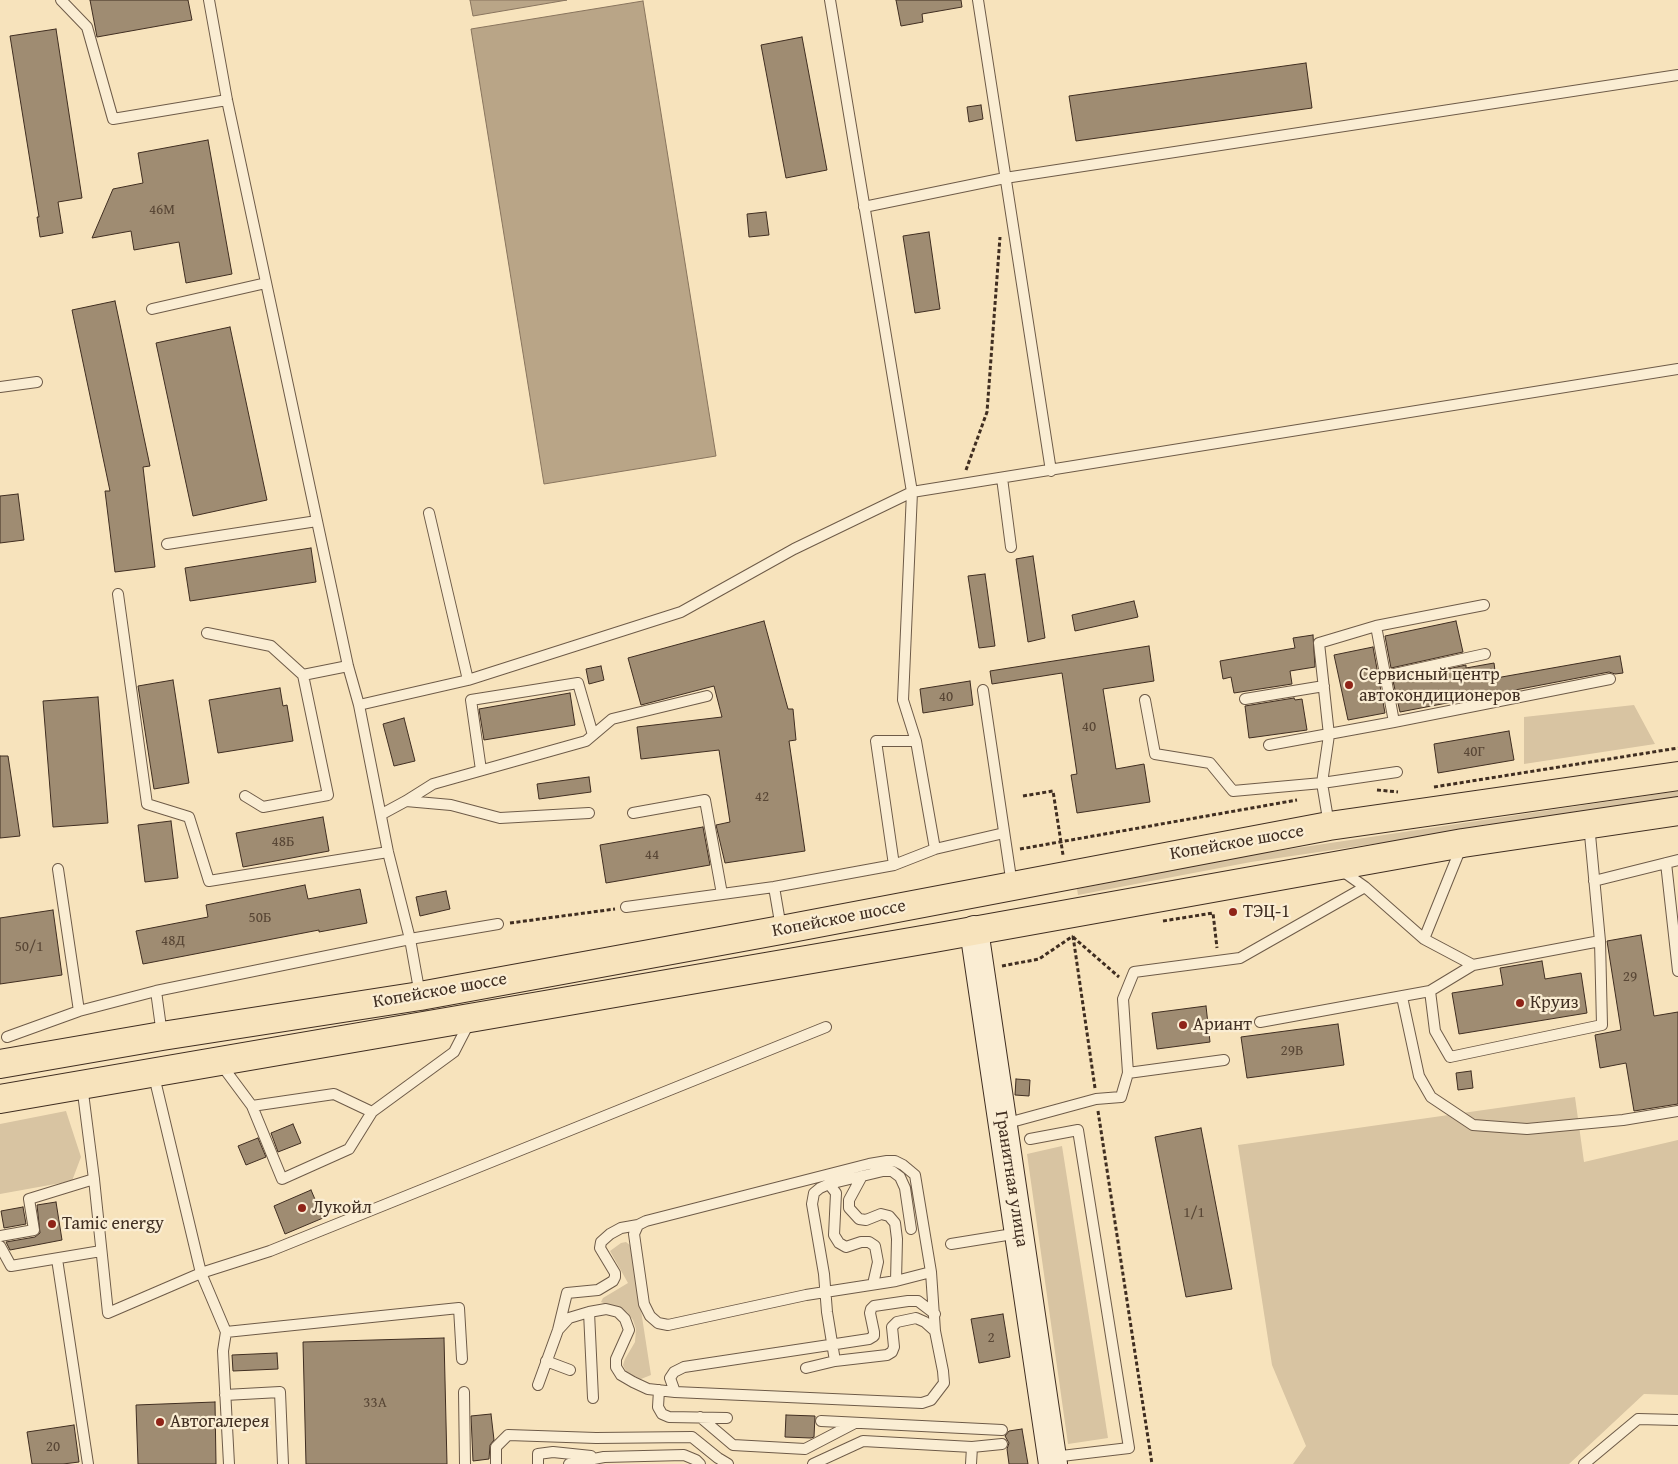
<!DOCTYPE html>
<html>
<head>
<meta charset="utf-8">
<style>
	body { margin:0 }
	canvas { display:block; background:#f7e3bc }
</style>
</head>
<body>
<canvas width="1678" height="1464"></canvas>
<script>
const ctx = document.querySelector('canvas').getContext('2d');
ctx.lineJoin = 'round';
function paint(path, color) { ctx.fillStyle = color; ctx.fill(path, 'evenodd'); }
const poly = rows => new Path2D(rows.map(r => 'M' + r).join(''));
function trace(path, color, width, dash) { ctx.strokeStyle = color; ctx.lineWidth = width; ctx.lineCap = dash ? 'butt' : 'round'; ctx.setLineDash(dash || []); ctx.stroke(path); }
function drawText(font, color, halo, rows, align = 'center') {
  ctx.font = font + ' "Gentium Book Plus",serif'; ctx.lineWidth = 4.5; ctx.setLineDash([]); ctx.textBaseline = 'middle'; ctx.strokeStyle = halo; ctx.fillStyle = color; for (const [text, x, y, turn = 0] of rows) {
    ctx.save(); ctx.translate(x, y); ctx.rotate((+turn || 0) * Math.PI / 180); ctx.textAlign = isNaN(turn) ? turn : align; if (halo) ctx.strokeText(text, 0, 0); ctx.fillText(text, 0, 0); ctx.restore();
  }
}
const green = poly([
	[1634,705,1655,744,1524,764,1524,717],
	[1678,791,1678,799,1251,862,1078,895,1077,889,1250,855],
	[1575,1097,1584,1162,1678,1140,1678,1395,1644,1394,1569,1464,1293,1464,1306,1446,1272,1365,1238,1145],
	[66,1111,81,1157,72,1181,0,1194,0,1124],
	[1062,1146,1108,1438,1068,1444,1027,1154],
	[626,1242,631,1246,651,1375,641,1379,633,1378,627,1373,623,1365,625,1359,635,1342,636,1329,633,1320,627,1312,601,1302,603,1298,628,1283,610,1251,621,1243]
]);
const water = poly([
	[470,0,567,0,473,16,470,0],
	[643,1,716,456,544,484,471,29,643,1]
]);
const building = poly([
	[90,0,188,0,192,20,97,37,90,0],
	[896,0,961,0,962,7,922,14,923,22,901,26,896,0],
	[56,29,82,198,58,202,63,233,40,237,37,217,39,217,10,36,56,29],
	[802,37,827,170,786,178,761,45,802,37],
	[1306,63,1312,108,1076,141,1069,96,1306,63],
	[981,105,983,119,969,122,967,107,981,105],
	[208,140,232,274,186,283,179,242,134,250,131,231,92,238,113,189,143,183,138,153,208,140],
	[766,212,769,235,749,237,747,214,766,212],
	[929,232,940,309,915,313,903,236,929,232],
	[115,301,150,466,143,467,155,567,115,572,105,491,110,491,72,310,115,301],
	[230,327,267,500,193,516,156,343,230,327],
	[18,494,24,540,0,543,0,496,18,494],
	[311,548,316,582,190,601,185,568,311,548],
	[1033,556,1045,638,1028,642,1016,559,1033,556],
	[985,574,995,646,979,648,968,576,985,574],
	[1134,601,1138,617,1075,631,1072,615,1134,601],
	[764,621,788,709,793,709,796,740,789,741,805,851,725,863,716,825,730,822,719,750,641,759,637,727,722,717,714,686,641,705,628,658,764,621],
	[1456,621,1463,652,1391,668,1385,636,1456,621],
	[1313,635,1315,667,1290,671,1292,684,1234,693,1231,677,1223,679,1220,661,1295,648,1293,638,1313,635],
	[1149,646,1154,681,1103,689,1116,769,1144,764,1150,802,1077,813,1071,775,1077,774,1062,673,992,684,990,671,1149,646],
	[1373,647,1385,713,1348,720,1334,655,1373,647],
	[1620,656,1623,673,1615,674,1609,672,1400,712,1393,681,1466,665,1466,668,1494,663,1496,678,1620,656],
	[601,666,604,680,589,684,586,669,601,666],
	[173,680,189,783,154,789,138,686,173,680],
	[970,681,973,705,923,713,920,689,970,681],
	[280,688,283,706,287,705,293,741,218,753,209,700,280,688],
	[570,693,575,725,484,740,479,709,570,693],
	[98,697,108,823,53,827,43,701,98,697],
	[1294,698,1295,700,1302,699,1307,730,1249,738,1245,706,1294,698],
	[404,718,415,761,394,766,383,724,404,718],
	[1509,731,1514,760,1438,773,1434,744,1509,731],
	[0,756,8,756,20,836,0,838,0,756],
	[589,777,591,792,539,799,537,784,589,777],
	[323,817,329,851,243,867,236,833,323,817],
	[171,821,178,878,145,882,138,825,171,821],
	[703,827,710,865,606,883,600,845,703,827],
	[305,885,308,899,360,889,367,923,319,932,319,930,143,964,136,931,208,917,206,905,305,885],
	[446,891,450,909,420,916,416,897,446,891],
	[53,910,62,975,0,984,0,918,53,910],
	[1641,935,1654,1016,1678,1012,1678,1104,1634,1111,1626,1063,1600,1068,1595,1035,1621,1030,1607,941,1641,935],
	[1542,961,1545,979,1581,973,1587,1013,1459,1034,1452,993,1503,985,1500,968,1542,961],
	[1206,1006,1210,1042,1157,1049,1152,1013,1206,1006],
	[1338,1024,1344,1065,1247,1078,1241,1037,1338,1024],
	[1471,1071,1473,1088,1458,1090,1456,1073,1471,1071],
	[1016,1079,1030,1080,1029,1096,1015,1095,1016,1079],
	[293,1124,301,1143,278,1152,271,1133,293,1124],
	[1201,1128,1232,1289,1186,1297,1155,1137,1201,1128],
	[258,1138,266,1157,246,1165,238,1146,258,1138],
	[311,1190,323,1218,285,1234,274,1206,311,1190],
	[56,1202,62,1240,10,1250,6,1242,35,1237,40,1233,37,1205,56,1202],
	[23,1207,26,1224,4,1228,1,1211,23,1207],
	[1003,1314,1010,1357,979,1363,971,1319,1003,1314],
	[444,1338,447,1464,306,1464,303,1342,444,1338],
	[277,1353,278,1369,233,1371,232,1355,277,1353],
	[215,1402,216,1464,138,1464,136,1405,215,1402],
	[491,1414,494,1440,490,1445,489,1459,473,1461,471,1416,491,1414],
	[786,1415,815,1416,814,1437,811,1438,785,1437,786,1415],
	[74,1425,79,1462,63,1464,32,1464,27,1432,74,1425],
	[1022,1429,1028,1464,1009,1464,1007,1449,1009,1443,1005,1436,1009,1431,1022,1429]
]);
const path = poly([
	[966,470,987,412,1000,237],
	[1434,787,1678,748],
	[1377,790,1398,792],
	[1023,796,1053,791,1063,855],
	[1020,849,1297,800],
	[1163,921,1213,913,1217,948],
	[510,923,615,909],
	[1073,936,1095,1088],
	[1073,937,1119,977],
	[1002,966,1039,959,1073,936],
	[1098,1111,1152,1464]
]);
const lane = poly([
	[61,0,87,27,113,119,227,100],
	[209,0,227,100,348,666,359,705,388,852,410,939,420,995],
	[830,0,912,492,903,700,916,741,935,849],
	[978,0,1051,471],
	[864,207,1005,178,1678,75],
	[152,309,266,283],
	[0,387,37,382],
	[1002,478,1011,547],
	[429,513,468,680],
	[167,544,317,521],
	[118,594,147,804,189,817,209,881,388,852],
	[1376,626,1394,722],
	[207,633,271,646,303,675,328,795,263,807,245,796],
	[303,675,348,666],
	[1385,676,1485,654],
	[983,690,1012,885],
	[1245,699,1324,686],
	[1145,700,1155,754,1210,763,1233,791,1322,783,1397,772],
	[359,705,468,680,681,612,794,549,912,492,1678,369],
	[1269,745,1394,722,1610,679],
	[481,770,471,700,578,683,593,735],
	[406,801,451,805,500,818,589,813],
	[633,813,705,800,722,894],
	[382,814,406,801,433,784,586,741,612,719,707,696],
	[1329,825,1322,783,1329,735,1319,643,1376,626,1484,605],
	[1666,863,1678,971],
	[894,865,876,741,916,741],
	[58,869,79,1011],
	[1341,870,1365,887,1424,939,1473,965,1600,941,1589,824],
	[1594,881,1678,860],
	[774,887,781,928],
	[626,907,774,887,894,865,935,849,1004,833],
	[1424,939,1462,845],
	[156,991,162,1035],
	[1430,991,1435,1031,1450,1057,1602,1025,1600,941],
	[1402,997,1419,1076,1431,1097,1473,1125,1527,1129,1623,1120,1678,1111],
	[1260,1022,1430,991,1473,965],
	[7,1037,79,1011,156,991,410,939,498,924],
	[220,1063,252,1106,282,1179,349,1149,372,1112,454,1052,470,1021],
	[153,1072,201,1273,226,1332,459,1308,462,1359],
	[1128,1073,1224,1060],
	[252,1106,334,1094,372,1112],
	[1004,1124,1096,1099,1121,1097,1128,1073,1123,999,1134,972,1240,958,1365,887],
	[1030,1139,1078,1130,1129,1448,1053,1457],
	[862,1176,849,1200,849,1208,859,1219,866,1220,881,1214,889,1216,895,1223,897,1239,896,1281],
	[94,1179,108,1313,201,1273,270,1251,826,1027],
	[829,1184,836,1193,834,1235,839,1243,846,1247,861,1242,869,1242,875,1246,878,1262,873,1284],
	[0,1236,34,1230,29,1199,94,1179,82,1085],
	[951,1244,1019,1233],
	[0,1246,11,1266,101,1251],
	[57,1259,88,1464],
	[589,1312,593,1398],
	[558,1330,569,1318,589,1312,606,1309,618,1312,625,1319,629,1330,616,1359,616,1367,621,1375,633,1382,648,1389,675,1392,922,1403,931,1400,944,1383,943,1371,935,1331,931,1272,915,1175,903,1165,895,1161,887,1161,869,1164,646,1221,638,1225,634,1234,644,1304,650,1316,658,1323,668,1325,806,1295,896,1281,931,1272],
	[226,1332,223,1351,229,1464],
	[546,1361,570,1370],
	[835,1361,827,1312,824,1274,812,1204,814,1193,820,1188,829,1184,883,1171,892,1171,900,1177,905,1188,911,1229],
	[806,1368,835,1361,887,1355,892,1352,894,1347,892,1327,897,1322,916,1318,925,1322,935,1331],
	[538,1385,558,1330,567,1293,598,1290,613,1281,615,1277,615,1273,600,1248,601,1242,610,1234,621,1228,638,1225],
	[659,1390,658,1407,662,1414,669,1417,727,1418],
	[464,1392,465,1464],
	[675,1392,670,1378,674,1372,684,1367,869,1339,874,1336,874,1332,870,1313,871,1309,874,1306,908,1301,918,1301,935,1314],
	[225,1395,280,1392,283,1464],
	[700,1417,733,1445,805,1449,855,1423],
	[821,1421,1002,1430],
	[496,1464,496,1447,508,1435,596,1438,692,1437,718,1458,728,1464],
	[538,1464,538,1454,553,1452,591,1456],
	[569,1464,604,1457,684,1455,696,1460,700,1464],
	[813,1464,863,1441,972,1447,1002,1444],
	[971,1464,972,1447],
	[1584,1464,1638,1419,1678,1420]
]);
const secondary = poly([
	[974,930,1053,1464]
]);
const primary = poly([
	[0,1064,162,1036,420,996,781,930,1329,826,1678,776],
	[0,1099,934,938,1463,843,1678,811]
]);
const markers = [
	[1349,685,5,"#8f2418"],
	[1233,912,5,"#8f2418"],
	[1520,1003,5,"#8f2418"],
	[1183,1025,5,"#8f2418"],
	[302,1208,5,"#8f2418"],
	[52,1224,5,"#8f2418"],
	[160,1422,5,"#8f2418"]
];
const numberNames = [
	["46М",162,210],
	["40",946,697],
	["40",1089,727],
	["40Г",1474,752],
	["42",762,797],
	["48Б",283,842],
	["44",652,855],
	["50Б",260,918],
	["48Д",173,941],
	["50/1",29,947],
	["29",1630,977],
	["29В",1292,1051],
	["1/1",1194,1213],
	["2",991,1338],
	["33А",375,1403],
	["20",53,1447]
];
const poiNames = [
	["Сервисный центр",1359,675],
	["автокондиционеров",1359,696],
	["ТЭЦ-1",1243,912],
	["Круиз",1530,1003],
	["Ариант",1193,1025],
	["Лукойл",312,1208],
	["Tamic energy",62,1224],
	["Автогалерея",170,1422]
];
const streetNames = [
	["Копейское шоссе",1237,843,-10],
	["Копейское шоссе",839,919,-11],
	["Копейское шоссе",440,991,-10],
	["Гранитная улица",1011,1179,81]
];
paint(green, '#d8c4a2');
paint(water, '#b9a587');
trace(water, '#89755e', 1);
paint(building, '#9f8c72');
trace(building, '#402e21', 1);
trace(lane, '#6e5b48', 12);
trace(secondary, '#402e21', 30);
trace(primary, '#402e21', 30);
trace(path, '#402e21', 3, [4, 2.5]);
trace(lane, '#faedd3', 10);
trace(secondary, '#faedd3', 28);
trace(primary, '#f7e3bc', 28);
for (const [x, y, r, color] of markers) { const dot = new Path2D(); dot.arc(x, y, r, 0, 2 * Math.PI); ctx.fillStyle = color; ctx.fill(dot); trace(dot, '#faedd3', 2); }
drawText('15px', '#584635', null, numberNames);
drawText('18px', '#402e21', '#faedd3', poiNames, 'left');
drawText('18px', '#402e21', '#faedd3', streetNames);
</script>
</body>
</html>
